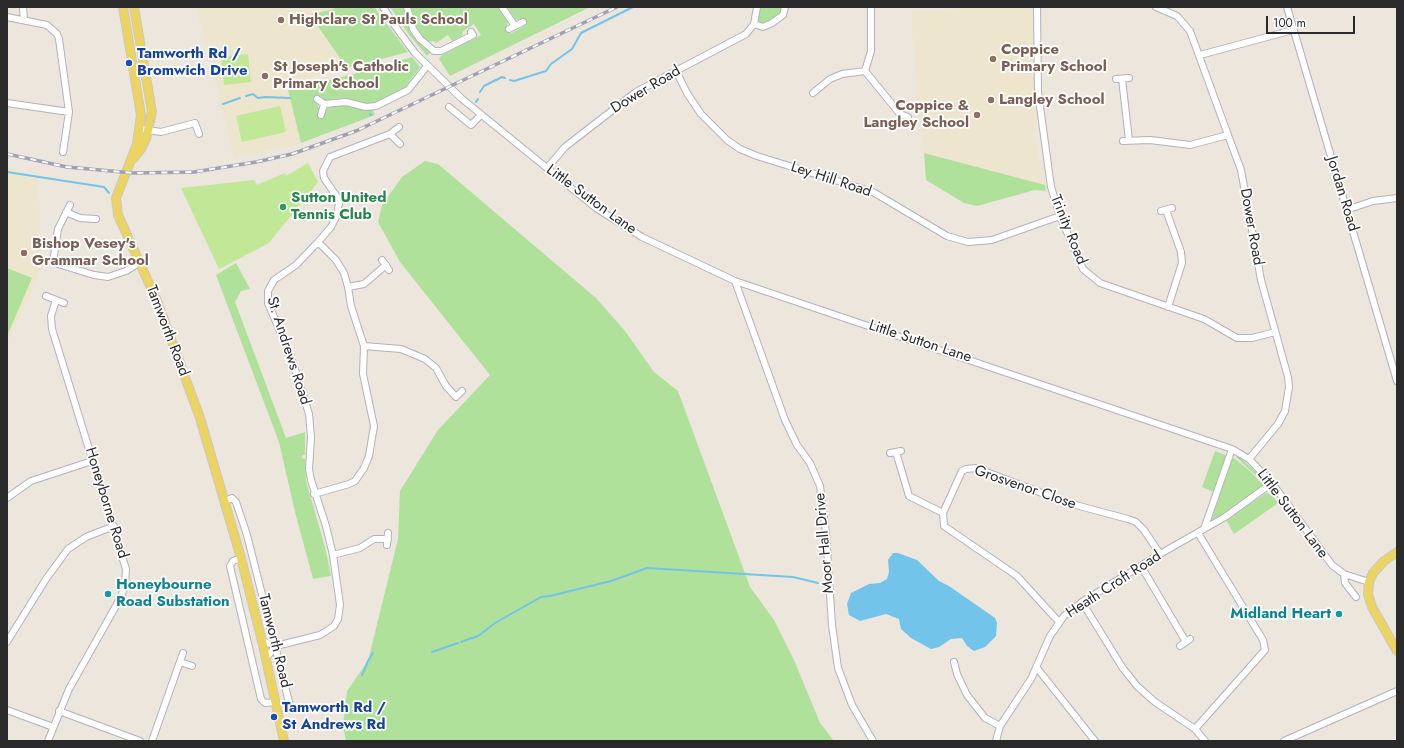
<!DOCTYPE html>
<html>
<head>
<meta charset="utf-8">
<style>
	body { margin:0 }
	#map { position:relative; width:1404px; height:748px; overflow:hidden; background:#ece6dd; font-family:Jost,sans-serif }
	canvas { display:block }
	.frame { position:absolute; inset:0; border:8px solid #2a2a2a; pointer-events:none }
	.scale { position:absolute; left:1266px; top:16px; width:89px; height:18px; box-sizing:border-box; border:2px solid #2a2a2a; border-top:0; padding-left:5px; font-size:12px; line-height:14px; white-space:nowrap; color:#2a2a2a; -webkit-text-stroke:3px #fff; paint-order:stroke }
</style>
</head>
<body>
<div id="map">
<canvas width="1404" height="748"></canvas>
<div class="frame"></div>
<div class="scale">100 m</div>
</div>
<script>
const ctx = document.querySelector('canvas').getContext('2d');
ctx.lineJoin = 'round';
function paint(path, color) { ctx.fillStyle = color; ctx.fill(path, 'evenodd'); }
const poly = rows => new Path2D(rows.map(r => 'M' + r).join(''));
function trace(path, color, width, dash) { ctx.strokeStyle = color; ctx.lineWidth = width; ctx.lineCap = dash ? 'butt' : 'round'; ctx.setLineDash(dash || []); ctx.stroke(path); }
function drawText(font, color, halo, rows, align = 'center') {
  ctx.font = font + ' Jost,sans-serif'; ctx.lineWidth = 3.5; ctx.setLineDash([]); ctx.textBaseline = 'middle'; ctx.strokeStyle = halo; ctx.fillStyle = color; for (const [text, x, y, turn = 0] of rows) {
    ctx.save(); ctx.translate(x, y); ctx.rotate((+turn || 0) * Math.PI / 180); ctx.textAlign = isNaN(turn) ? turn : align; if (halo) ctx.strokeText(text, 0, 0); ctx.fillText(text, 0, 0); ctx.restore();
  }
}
const education = poly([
	[196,7,340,7,311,15,347,68,286,84,301,143,234,158],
	[956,7,1032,7,1035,138,1045,185,924,153,917,92,911,11,955,9],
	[7,167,38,178,42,269,7,343]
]);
const green = poly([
	[340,7,374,7,408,52,347,68,310,15],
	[390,7,404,7,411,30,422,46,431,52,427,56,410,36],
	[411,7,498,7,508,22,506,27,510,34,526,25,523,19,518,20,515,19,507,7,590,7,450,76,439,59,442,55,481,35,474,24,463,31,462,36,452,41,448,35,436,43,433,41,427,42,417,28],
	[760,7,783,7,781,15,765,25,758,21],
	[412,57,420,67,410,80,406,86,407,88,374,104,370,105,343,98,333,99,330,102,316,101,320,112,318,116,322,118,327,108,342,105,373,110,375,115,301,143,288,90,354,74],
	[924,153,1045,185,1046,191,1035,190,977,206,964,203,926,180],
	[425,161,438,164,596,298,625,331,654,372,678,391,750,587,774,620,794,660,820,723,834,741,346,741,343,725,347,691,368,661,398,539,400,491,438,430,490,375,400,262,378,222,382,205,402,177],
	[236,263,250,289,241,291,235,302,286,438,305,432,305,455,303,455,302,458,305,459,306,481,325,547,331,576,313,579,295,512,279,442,216,275],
	[7,268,32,278,7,336],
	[1215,451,1226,455,1214,492,1202,487],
	[1238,456,1254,470,1264,483,1236,457],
	[1234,458,1251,472,1263,485,1226,513,1215,520,1212,519,1231,461],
	[1266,493,1272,495,1278,503,1234,534,1226,520]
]);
const pitch = poly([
	[248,54,251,82,224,85,221,57],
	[280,106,286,132,242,142,236,116],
	[308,163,318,182,269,243,219,269,181,188,254,180,257,185,285,173,286,176]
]);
const water = poly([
	[893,553,898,553,917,560,939,581,949,586,995,618,997,623,996,636,985,647,974,651,967,646,962,638,951,639,939,647,931,649,911,638,901,629,899,619,886,614,860,621,849,615,847,604,851,593,869,584,880,583,887,579,889,572,888,560]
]);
const stream = poly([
	[510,80,514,81,546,71,551,64,572,49,581,33,633,7],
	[480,92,484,86,502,77,505,78],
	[246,96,253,94,258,98,265,97,290,98],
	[476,102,478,99],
	[223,104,240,98],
	[370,114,371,115],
	[7,172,104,187,109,193],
	[461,642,478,636,495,623,541,597,550,596,611,581,647,568,793,577,818,583],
	[432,652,458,643],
	[362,675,368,661,373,653]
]);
const minor = poly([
	[23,7,24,20],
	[383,7,395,26,415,53,461,98,596,208,642,237,735,281,1232,449,1249,459,1272,483,1332,565,1344,574,1369,582],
	[407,7,413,29,420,39,434,51,441,51,473,35,471,32],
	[502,7,515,26],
	[871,7,871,51,865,71,900,114,908,117],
	[1037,7,1038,92,1051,187,1060,216,1083,269,1100,283,1204,319,1237,338,1252,338,1275,332],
	[1156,7,1177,16,1190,31,1228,135,1241,170,1261,280,1288,377,1289,387,1285,411,1278,424,1249,459],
	[1287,7,1397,381],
	[7,17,47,25,57,34,59,39,69,112,63,152],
	[754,24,763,27,772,23,783,15,785,7],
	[509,29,523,22],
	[1200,55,1293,30],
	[676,71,687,93,701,114,727,140,740,149,757,156,873,192,947,236,968,242,992,240,1060,216],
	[1116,79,1129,78],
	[1122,79,1129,140],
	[813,93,830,79,842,74,865,71],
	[317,99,324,104,346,102,366,107,376,106,408,90,427,66],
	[7,103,69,112],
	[449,107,471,125,481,115],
	[321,115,324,104],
	[140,129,161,132,195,123,199,134],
	[390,134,400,144],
	[1123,141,1150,140,1190,145,1228,135],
	[547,168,565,147,636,92,746,34,754,24,757,7],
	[1166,210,1181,252,1182,263,1168,307],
	[1346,210,1373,201,1397,198],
	[1161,211,1172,208],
	[66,212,80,218,96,219],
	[45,260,94,275,108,277,126,271,139,263],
	[382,260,389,270],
	[53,262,58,229,70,205],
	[735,281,785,420,797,445,810,463,820,486,826,533,832,625,838,668,852,705,873,741],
	[348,287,364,284,386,265],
	[46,296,64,303],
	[364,346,401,349,425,359,436,368,446,386,456,397,462,391],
	[896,452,909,496,943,513],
	[890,453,901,451],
	[314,494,349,484,355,481,364,468,369,456,374,426,363,374,364,346,351,306,348,287,344,273,336,260,318,242],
	[7,498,31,481,92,461],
	[225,501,232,498,236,502,247,535,291,710],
	[1204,529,1232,449],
	[387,545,388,533],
	[333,555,360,548,374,539,388,539],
	[241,558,233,561,230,566,261,699,265,703,276,702],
	[1141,566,1186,642],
	[1344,574,1345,583,1356,597],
	[1082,602,1122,667,1137,686,1155,702,1195,729,1205,741],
	[1059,622,1017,576,944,526,943,513,962,471,966,469,976,468,1068,503,1128,519,1136,522,1144,530,1160,554],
	[262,641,276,646,320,635,334,626,338,619,340,605,333,555,326,526,311,480,309,469,311,437,309,414,291,357,268,303,268,291,274,280,296,265,318,242,331,227,337,215,339,203,337,197,324,178,323,171,330,157,390,134,399,127],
	[7,642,46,579,68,549,86,537,114,526],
	[1180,646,1190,639],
	[266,658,276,646],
	[180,662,192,666],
	[954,662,957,674,967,695,985,718,1000,726],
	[1037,668,1095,741],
	[7,710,53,727],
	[59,711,140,741],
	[1195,729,1265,650,1263,640,1198,533],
	[48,741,69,689,121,597,125,585,126,569,52,329,51,316,56,300],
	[152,741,183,653],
	[996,741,1000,726,1031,679,1050,636,1064,616,1082,602,1160,554,1225,517,1272,483],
	[1284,741,1397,691]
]);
const major = poly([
	[123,7,141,115,137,144,116,198,118,215,157,301,200,418,241,558,262,641,284,741],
	[133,159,141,149,146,139,152,112,134,7],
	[1397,552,1384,561,1373,573,1369,582,1368,594,1372,607,1397,651]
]);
const rail = poly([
	[7,154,67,167,133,173,194,172,256,162,292,154,356,131,617,7]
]);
const markers = [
	[281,20,4,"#8d6e63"],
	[993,59,4,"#8d6e63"],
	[129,63,4,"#1a4fb4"],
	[265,76,4,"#8d6e63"],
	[991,100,4,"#8d6e63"],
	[977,115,4,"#8d6e63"],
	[283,207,4,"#2e9e5b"],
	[24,253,4,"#8d6e63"],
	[108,594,4,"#0f9aa8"],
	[1339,614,4,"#0f9aa8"],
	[274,717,4,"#1a4fb4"]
];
const educationNames = [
	["Highclare St Pauls School",289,20],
	["Coppice",1001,50],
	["Primary School",1001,67],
	["St Joseph's Catholic",273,67],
	["Primary School",273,84],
	["Langley School",999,100],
	["Coppice &",969,106,"right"],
	["Langley School",969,123,"right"],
	["Bishop Vesey's",32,244],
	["Grammar School",32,261]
];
const transitNames = [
	["Tamworth Rd /",137,54],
	["Bromwich Drive",137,71],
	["Tamworth Rd /",282,708],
	["St Andrews Rd",282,725]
];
const streetNames = [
	["Dower Road",646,90,-31],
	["Ley Hill Road",831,180,18],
	["Jordan Road",1342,194,73],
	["Little Sutton Lane",591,200,36],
	["Dower Road",1251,227,80],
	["Trinity Road",1068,230,68],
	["Tamworth Road",167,331,69],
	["Little Sutton Lane",920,342,18],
	["St. Andrews Road",288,351,72],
	["Grosvenor Close",1025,488,19],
	["Honeyborne Road",106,503,73],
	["Little Sutton Lane",1292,514,53],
	["Moor Hall Drive",825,543,-95],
	["Heath Croft Road",1114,585,-33],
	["Tamworth Road",274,641,76]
];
const leisureNames = [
	["Sutton United",291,198],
	["Tennis Club",291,215]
];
const cultureNames = [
	["Honeybourne",116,585],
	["Road Substation",116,602],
	["Midland Heart",1331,614,"right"]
];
paint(education, '#ede5cd');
paint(green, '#afe19b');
paint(pitch, '#c1e897');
paint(water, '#73c4eb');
trace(stream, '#73c4eb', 2);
trace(minor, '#b0b2be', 8);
trace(major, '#c8c8c8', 10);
trace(minor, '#fff', 6);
trace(major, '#ecd462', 8);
trace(rail, '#a0a2b4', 3.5);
trace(rail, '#fff', 2, [6]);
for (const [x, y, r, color] of markers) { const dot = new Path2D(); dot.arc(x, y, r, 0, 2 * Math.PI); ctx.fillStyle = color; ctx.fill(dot); trace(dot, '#fff', 1.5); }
drawText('bold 15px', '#785e54', '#fff', educationNames, 'left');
drawText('bold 15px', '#164399', '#fff', transitNames, 'left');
drawText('15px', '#2a2a2a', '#fff', streetNames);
drawText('bold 15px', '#27864d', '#fff', leisureNames, 'left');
drawText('bold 15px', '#0d838f', '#fff', cultureNames, 'left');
</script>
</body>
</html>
